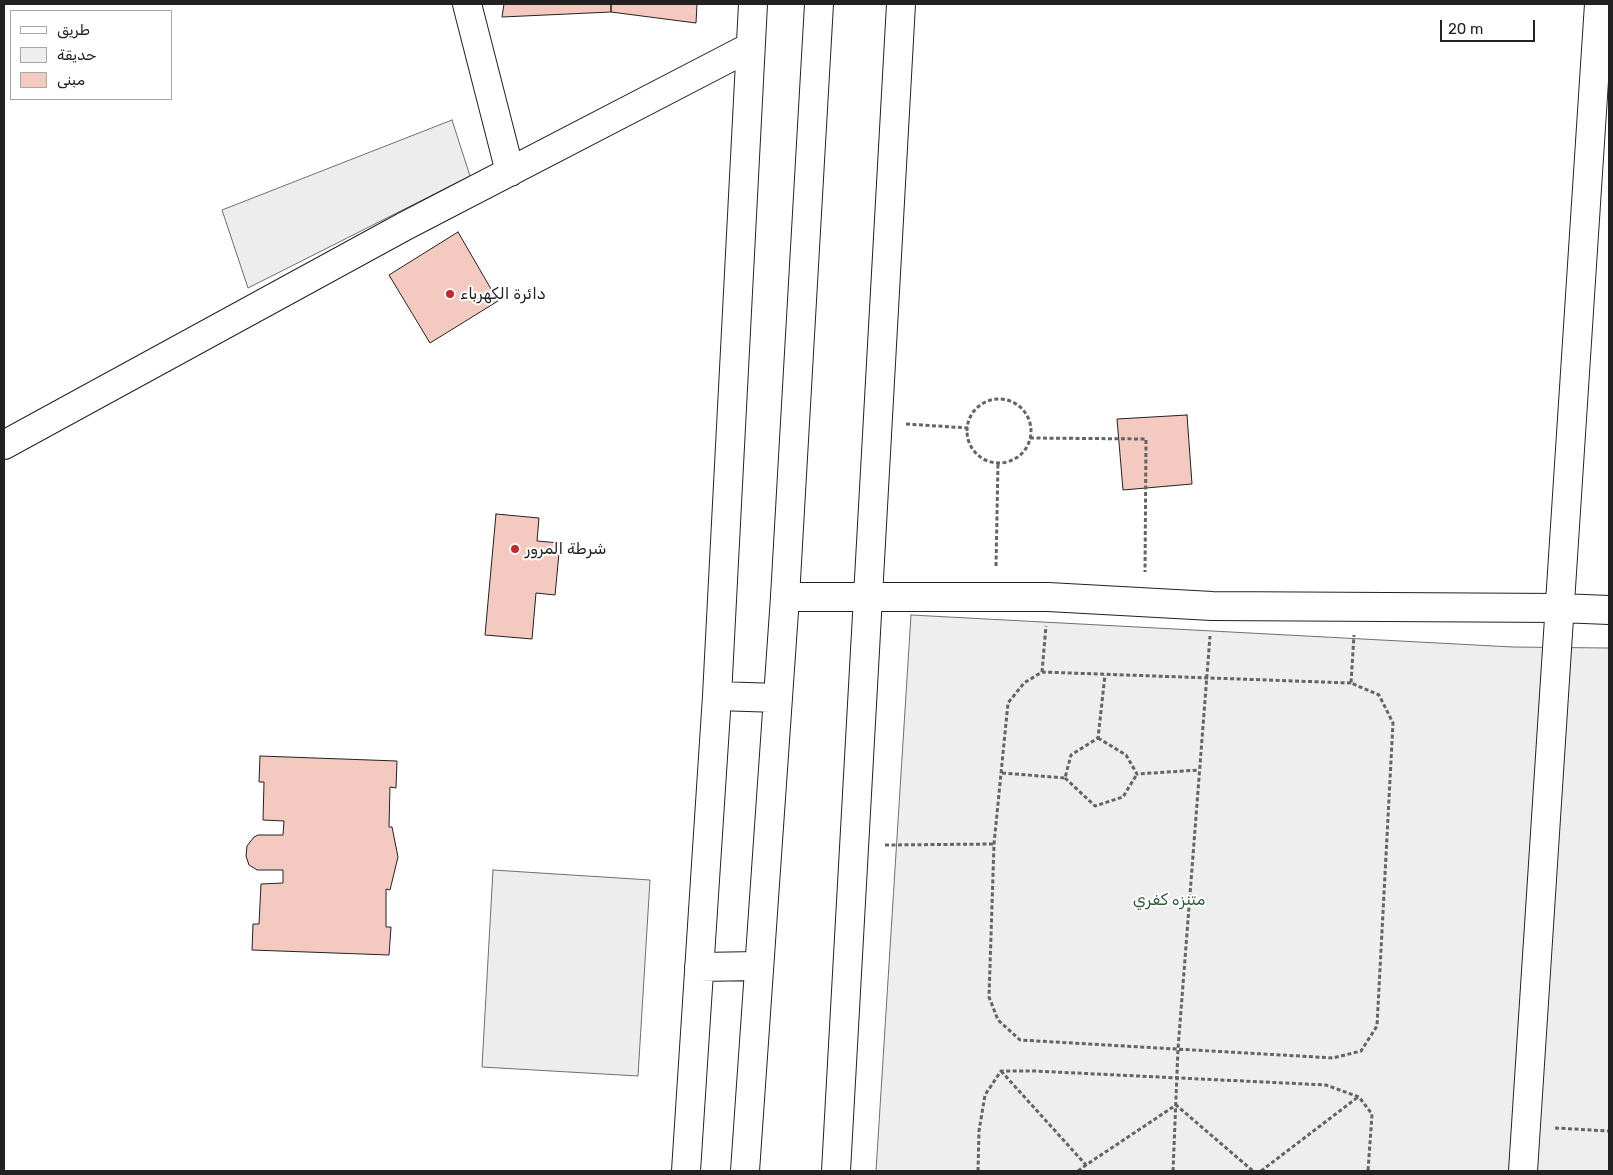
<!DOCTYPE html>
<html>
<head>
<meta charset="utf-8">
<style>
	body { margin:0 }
	#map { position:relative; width:1613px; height:1175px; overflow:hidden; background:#fff; font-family:Rubik,Cairo,sans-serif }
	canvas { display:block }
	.frame { position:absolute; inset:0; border:5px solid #222; pointer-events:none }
	.legend { position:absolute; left:10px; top:10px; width:162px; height:90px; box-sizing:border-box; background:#fff; border:1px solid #a7a7a7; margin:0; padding:6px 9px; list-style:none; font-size:15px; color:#222 }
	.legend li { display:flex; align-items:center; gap:10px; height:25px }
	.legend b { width:25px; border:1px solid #a7a7a7 }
	.scale { position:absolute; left:1440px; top:20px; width:95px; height:22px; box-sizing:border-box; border:2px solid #222; border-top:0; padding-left:6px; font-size:15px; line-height:18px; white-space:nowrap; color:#222; -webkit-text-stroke:4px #fff; paint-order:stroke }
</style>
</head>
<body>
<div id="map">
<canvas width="1613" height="1175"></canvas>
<div class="frame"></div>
<ul class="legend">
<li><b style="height:6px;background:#fff"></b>طريق</li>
<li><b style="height:14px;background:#eee"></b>حديقة</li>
<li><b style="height:14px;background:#f3c9c0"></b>مبنى</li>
</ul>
<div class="scale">20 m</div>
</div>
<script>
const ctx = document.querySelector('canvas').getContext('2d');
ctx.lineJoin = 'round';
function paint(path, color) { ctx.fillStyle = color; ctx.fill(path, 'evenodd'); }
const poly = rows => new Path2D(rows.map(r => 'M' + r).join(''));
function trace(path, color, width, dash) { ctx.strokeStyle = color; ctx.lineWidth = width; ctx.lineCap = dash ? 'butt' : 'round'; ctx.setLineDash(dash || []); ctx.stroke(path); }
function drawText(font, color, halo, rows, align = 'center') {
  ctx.font = font + ' Rubik,Cairo,sans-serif'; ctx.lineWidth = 4; ctx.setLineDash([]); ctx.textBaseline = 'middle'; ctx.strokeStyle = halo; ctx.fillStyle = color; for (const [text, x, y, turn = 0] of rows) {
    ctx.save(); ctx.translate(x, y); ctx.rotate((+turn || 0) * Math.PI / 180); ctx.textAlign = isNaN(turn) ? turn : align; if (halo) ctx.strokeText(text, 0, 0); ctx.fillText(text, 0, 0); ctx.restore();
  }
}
const green = poly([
	[911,615,1513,647,1609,648,1609,1171,876,1171,911,615]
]);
const parking = poly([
	[452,120,470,176,248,288,222,210,452,120],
	[493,870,650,880,638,1076,482,1067,493,870]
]);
const building = poly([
	[504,4,611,4,611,12,502,17,504,4],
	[611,4,697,4,696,23,611,12,611,4],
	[458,232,498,301,430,343,389,275,458,232],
	[1187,415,1192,484,1123,490,1117,419,1187,415],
	[496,514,539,518,537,541,560,543,555,595,536,593,532,639,485,635,496,514],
	[260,756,397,761,396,788,390,787,389,827,392,827,398,857,390,890,386,889,386,927,391,927,389,955,252,950,253,924,259,924,261,884,283,883,283,870,257,870,254,868,249,865,246,856,247,846,254,837,258,835,283,835,284,821,263,820,264,782,259,782,260,756]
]);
const path = poly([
	'967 431a32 32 0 1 1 64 0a32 32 0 1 1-64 0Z',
	[906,424,968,428],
	[1030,438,1146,439,1145,572],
	[996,566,998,462],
	[1042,672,1046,626],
	[1351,683,1042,672,1024,683,1008,703,994,844,989,997,998,1020,1020,1040,1333,1058,1361,1051,1377,1026,1393,723,1379,695,1351,683,1354,635],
	[1098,738,1126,755,1137,774,1199,770],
	[1002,773,1065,778,1071,755,1098,738,1105,675],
	[1065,778,1095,806,1123,797,1137,774],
	[885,845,994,844],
	[1001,1071,1086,1165,1176,1105,1253,1171],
	[1555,1128,1609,1131],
	[978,1171,979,1131,985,1095,1001,1071,1034,1071,1326,1085,1359,1097,1372,1114,1368,1171],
	[1078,1171,1086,1165],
	[1173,1171,1178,1049,1210,636],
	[1261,1171,1358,1097]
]);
const minor = poly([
	[467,4,510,172],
	[4,445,405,226,750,47],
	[785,597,1048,597,1212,606,1560,608,1609,610],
	[836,1171,901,4],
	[1523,1171,1599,4]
]);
const major = poly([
	[717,696,778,698],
	[699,967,759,966],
	[686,1171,717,696,753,4],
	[745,1171,785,597,819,4]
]);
const markers = [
	[450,294,5,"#c62828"],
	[515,549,5,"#c62828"]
];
const poiNames = [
	["دائرة الكهرباء",460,294],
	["شرطة المرور",525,549]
];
const parkNames = [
	["متنزه كفري",1169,900]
];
paint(green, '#eee');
trace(green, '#6f6f6f', 1);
paint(parking, '#ededed');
trace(parking, '#6f6f6f', 1);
paint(building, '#f3c9c0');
trace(building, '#222', 1);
trace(minor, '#222', 30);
trace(major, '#222', 30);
trace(path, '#646464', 3, [4, 2.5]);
trace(minor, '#fff', 28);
trace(major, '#fff', 28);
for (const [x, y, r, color] of markers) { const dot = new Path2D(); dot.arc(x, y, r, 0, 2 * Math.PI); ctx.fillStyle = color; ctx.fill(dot); trace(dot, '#fff', 2); }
drawText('16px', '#222', '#fff', poiNames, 'left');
drawText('16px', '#2f5e38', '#fff', parkNames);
</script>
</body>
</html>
